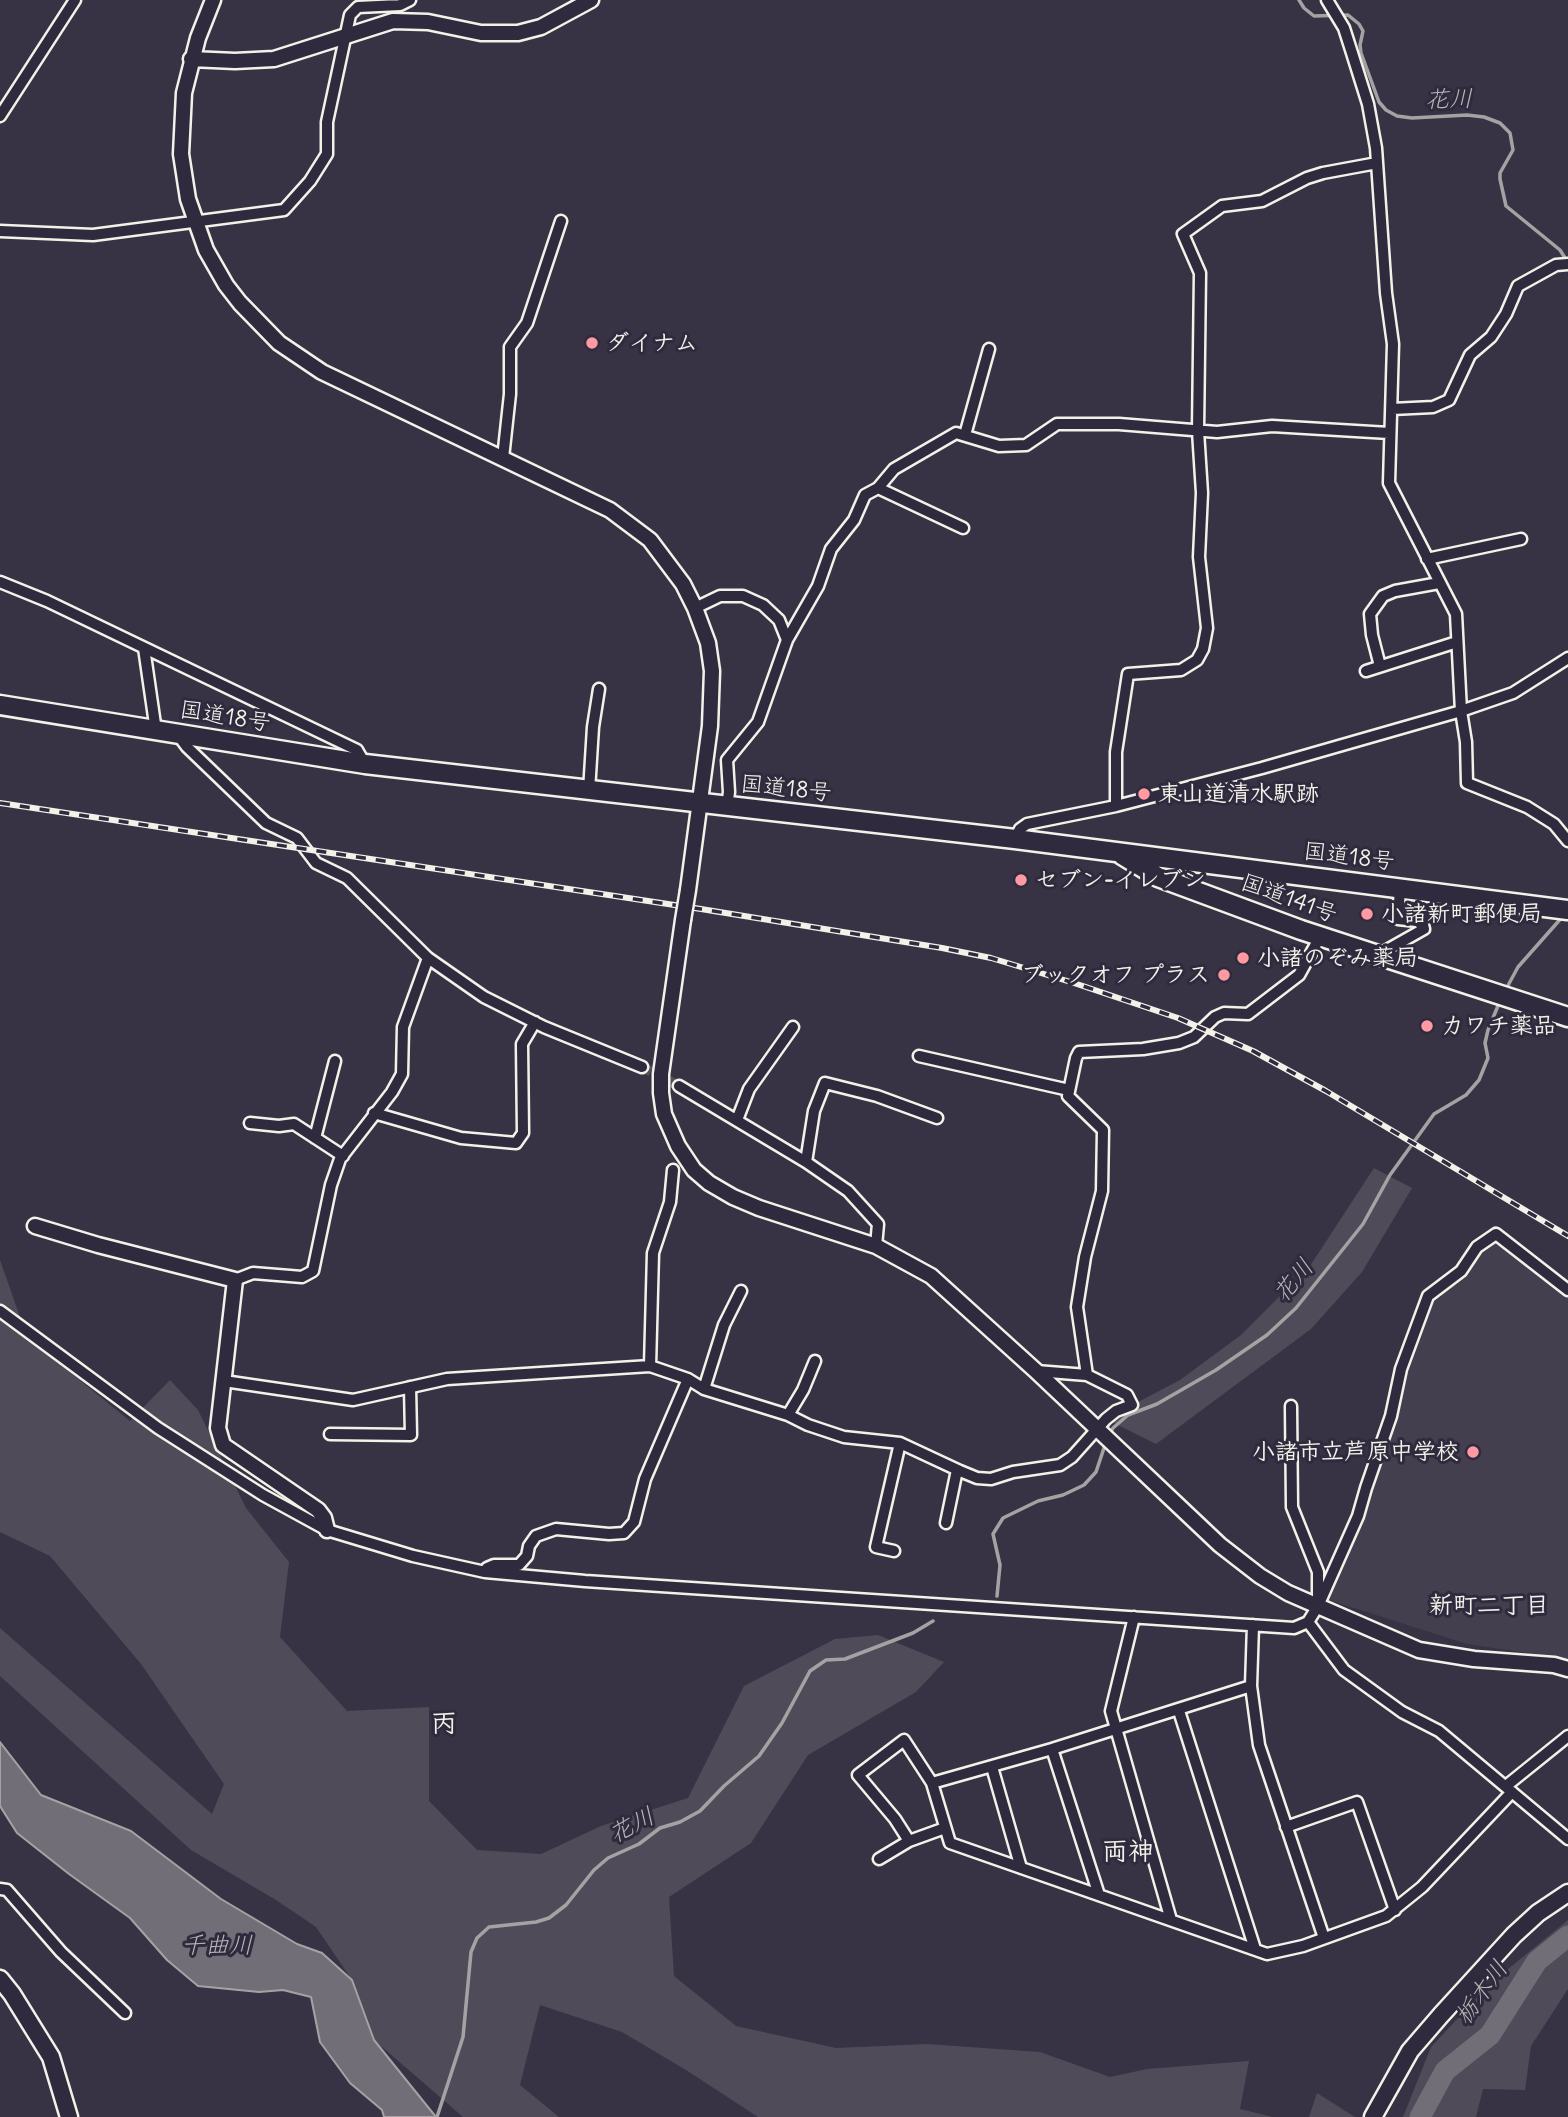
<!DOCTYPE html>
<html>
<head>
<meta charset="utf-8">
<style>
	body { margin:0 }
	canvas { display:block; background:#373244 }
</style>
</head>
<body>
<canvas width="1568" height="2117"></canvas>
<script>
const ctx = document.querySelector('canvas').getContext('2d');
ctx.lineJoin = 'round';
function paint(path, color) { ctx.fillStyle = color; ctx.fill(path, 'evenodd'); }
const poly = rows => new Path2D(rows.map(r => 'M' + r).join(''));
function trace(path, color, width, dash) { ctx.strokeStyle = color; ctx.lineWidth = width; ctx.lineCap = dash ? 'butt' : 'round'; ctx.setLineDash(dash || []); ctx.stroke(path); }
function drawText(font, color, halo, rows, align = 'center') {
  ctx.font = font + ' Delius,"Klee One",sans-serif'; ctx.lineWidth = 6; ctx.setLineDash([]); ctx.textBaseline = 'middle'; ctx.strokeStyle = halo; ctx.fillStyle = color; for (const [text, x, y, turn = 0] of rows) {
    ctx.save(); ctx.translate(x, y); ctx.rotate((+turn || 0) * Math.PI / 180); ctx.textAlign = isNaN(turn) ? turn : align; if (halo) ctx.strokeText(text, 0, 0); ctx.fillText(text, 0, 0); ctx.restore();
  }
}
const built = poly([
	[1496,1234,1568,1290,1568,1659,1467,1644,1329,1600,1318,1606,1366,1488,1428,1296]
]);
const green = poly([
	[1374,1168,1412,1188,1362,1272,1311,1329,1156,1444,1106,1419,1180,1380,1241,1335,1310,1266],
	[0,1260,27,1337,130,1421,170,1380,198,1410,246,1508,289,1562,280,1637,347,1711,429,1707,429,1801,477,1850,541,1854,601,1826,688,1798,744,1686,835,1639,878,1635,944,1662,916,1692,808,1755,751,1843,669,1897,674,1976,736,2026,836,2048,927,2044,1040,2052,1110,2077,1147,2069,1249,2061,1240,2109,1273,2117,758,2117,686,2070,622,2032,540,2005,520,2085,559,2117,463,2117,374,2040,352,1980,316,1927,276,1900,191,1850,0,1676,0,1628,212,1814,224,1784,141,1664,50,1556,0,1532],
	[1568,1920,1568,1989,1531,2046,1525,2090,1483,2089,1476,2117,1403,2117,1431,2047,1491,1983],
	[1317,2093,1355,2117,1309,2117]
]);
const water = poly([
	[0,1742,41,1795,131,1831,221,1899,297,1944,322,1953,352,1980,374,2040,436,2117,384,2117,382,2110,350,2083,320,2042,311,1997,283,1990,259,1992,198,1986,167,1960,130,1918,69,1874,17,1833,0,1806,0,1742]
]);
const stream = poly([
	[1299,0,1304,8,1314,16,1348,15,1359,24,1363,31,1360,45,1361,53,1379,102,1386,110,1397,116,1412,118,1467,115,1484,117,1500,123,1510,133,1513,150,1500,173,1500,179,1506,206,1560,250,1567,261],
	[1505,991,1518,967,1564,915],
	[1109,1435,1113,1428,1128,1415,1157,1404,1216,1370,1267,1335,1296,1308,1363,1224,1390,1175,1434,1114,1466,1095,1479,1080,1488,1058,1485,1043,1488,1030,1500,1001],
	[997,1596,1000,1565,993,1534,1003,1518,1038,1501,1063,1495,1084,1485,1096,1472,1106,1442],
	[437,2117,463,2037,471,1952,477,1938,489,1927,536,1922,549,1918,566,1905,594,1870,608,1858,639,1844,660,1828,680,1822,700,1811,724,1786,759,1756,782,1723,810,1671,826,1660,845,1659,913,1633,933,1621]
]);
const river = poly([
	[1420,2117,1445,2071,1490,2035,1537,1961,1568,1936]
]);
const streetTunnel = poly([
	[642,1067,679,1086]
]);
const street = poly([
	[1327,0,1344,28,1352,53,1368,104,1376,148,1386,293,1393,344,1389,483,1456,614,1461,711,1466,742,1467,783,1527,807,1554,824,1568,841],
	[0,116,75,0],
	[0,231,93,235,284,210,310,181,327,154,327,122,350,15,358,7,400,5,410,0],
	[1392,409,1433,407,1449,400,1470,355,1491,337,1506,314,1518,286,1556,265,1568,264],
	[965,435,989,349],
	[503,458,510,394,510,347,527,323,561,221],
	[878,488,963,528],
	[1427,559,1521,539],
	[0,582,47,601,357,750,365,764],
	[695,608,720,596,743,596,763,605,779,620,787,640],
	[144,648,156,731],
	[1380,666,1372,635,1370,614,1383,596,1395,591,1439,583],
	[1366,671,1457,642],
	[178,735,187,747,266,823,297,838,316,863,347,878,428,958,484,997,544,1027,642,1067],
	[589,791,593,727,599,689],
	[1116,806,1116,752,1128,674,1181,670,1197,660,1203,649,1207,628,1199,557,1202,493,1198,431,1200,273,1183,234,1222,206,1262,201,1307,178,1323,173,1377,163],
	[727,807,729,792,727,760,758,722,787,640,818,586,831,549,854,520,865,495,878,488,894,469,956,433,999,446,1026,445,1057,424,1119,424,1217,432,1272,426,1389,433],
	[1015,839,1020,829,1027,824,1116,806,1262,768,1461,711,1513,693,1568,658],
	[1378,955,1424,929,1423,925,1417,921,1398,919,1400,888],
	[919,1056,1069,1090],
	[679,1086,806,1162,848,1191,878,1224,876,1246],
	[374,1113,461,1138,516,1143,523,1133,522,1044,535,1022],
	[737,1120,749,1089,793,1027],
	[250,1123,279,1126,294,1124,343,1156],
	[315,1138,335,1061],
	[806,1162,814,1111,825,1083,877,1096,937,1118],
	[235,1280,253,1273,302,1277,313,1271,331,1185,340,1159,392,1092,402,1074,403,1027,428,958],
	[0,1311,158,1428,263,1495,327,1530,413,1556,485,1572,585,1581,1294,1628,1308,1622,1318,1606,1358,1516,1366,1488,1391,1416,1401,1369,1428,1296,1461,1271,1477,1247,1496,1234,1568,1290],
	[650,1366,653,1253,670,1202,673,1170],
	[1087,1375,1077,1307,1085,1257,1102,1191,1103,1130,1068,1096,1076,1058,1079,1052,1143,1049,1179,1043,1194,1037,1215,1017,1224,1013,1248,1014,1299,975,1320,937],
	[224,1381,353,1400,447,1379,650,1366,688,1379,704,1389,788,1415,808,1425,844,1437,900,1443,960,1471,977,1478,991,1479,1013,1472,1060,1465,1072,1457,1106,1419,1116,1411,1132,1405,1127,1395,1087,1375,1036,1371],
	[704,1389,724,1325,741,1291],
	[1291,1406,1292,1507,1318,1572,1318,1602],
	[788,1415,803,1390,815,1361],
	[330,1434,411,1435,410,1387],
	[946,1523,957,1470],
	[894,1551,876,1547,900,1443],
	[485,1572,487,1568,494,1565,519,1565,527,1556,529,1546,536,1536,556,1529,609,1534,624,1533,634,1522,645,1479,688,1379],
	[1134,1617,1111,1711,1171,1920],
	[1308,1622,1344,1670,1402,1712,1439,1731,1568,1839],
	[1253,1625,1251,1686,1259,1745,1324,1938],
	[1179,1711,1255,1949],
	[1052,1749,1099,1895],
	[992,1767,1021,1868],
	[932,1783,1052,1749,1251,1686],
	[1506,1786,1568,1736],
	[1286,1827,1357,1802,1395,1910],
	[909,1841,895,1819,858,1775,904,1740,932,1783,950,1843,1267,1954,1303,1946,1386,1916,1422,1887,1512,1792],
	[879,1859,909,1841,945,1828],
	[0,1889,7,1890,61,1952,125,2013]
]);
const secondary = poly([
	[213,0,198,38,184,93,181,154,188,199,206,250,226,285,240,303,279,343,322,372,610,510,650,540,683,584,695,608,708,643,712,671,710,726,688,890],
	[191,59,235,61,274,59,393,21,428,22,481,33,518,33,541,27,591,0],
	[683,920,661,1074,661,1093,664,1114,678,1146,694,1170,709,1183,733,1197,759,1208,876,1246,931,1276,1036,1371,1220,1545,1260,1576,1288,1593,1419,1650,1474,1659,1554,1665,1568,1669],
	[35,1226,98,1245,235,1280,218,1428,223,1445,318,1510,324,1518,327,1530]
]);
const primary = poly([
	[0,1979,12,1994,51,2057,69,2117],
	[1373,2117,1410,2051,1441,2015,1514,1935,1538,1913,1568,1893]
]);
const highway = poly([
	[0,705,365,764,1015,839,1568,910],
	[1122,855,1158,877,1301,930,1568,1017]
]);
const rail = poly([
	[0,803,701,909,942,948,991,958,1074,983,1178,1018,1253,1051,1326,1091,1568,1236]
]);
const secondaryBridge = poly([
	[683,920,688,890]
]);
const markers = [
	[592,343,7,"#ff9aa2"],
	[1144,794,7,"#ff9aa2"],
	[1021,880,7,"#ff9aa2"],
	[1367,914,7,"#ff9aa2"],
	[1243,958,7,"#ff9aa2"],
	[1224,975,7,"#ff9aa2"],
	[1427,1026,7,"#ff9aa2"],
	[1473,1452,7,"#ff9aa2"]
];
const poiNames = [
	["ダイナム",606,343],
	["東山道清水駅跡",1158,794],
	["セブン-イレブン",1035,880],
	["小諸新町郵便局",1381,914],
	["小諸のぞみ薬局",1257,958],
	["ブックオフ プラス",1210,975,"right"],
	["カワチ薬品",1441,1026],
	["小諸市立芦原中学校",1459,1452,"right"]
];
const streetNames = [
	["国道18号",225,717,9],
	["国道18号",786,789,6],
	["国道18号",1349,857,7],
	["国道141号",1289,899,20]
];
const waterNames = [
	["花川",1449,100,-1],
	["花川",1294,1281,-50],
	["花川",632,1826,-27],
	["千曲川",217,1946],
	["栃木川",1482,1993,-54]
];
const neighbourhoodNames = [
	["新町二丁目",1489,1606]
];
const quarterNames = [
	["丙",444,1725],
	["両神",1128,1853]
];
paint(built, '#433f4e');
paint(green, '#504b59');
paint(water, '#726e77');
trace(water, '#a6a2a4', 2);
trace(stream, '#a6a2a4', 3.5);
trace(river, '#726e77', 21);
trace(streetTunnel, '#534f5d', 10, [10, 5]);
trace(street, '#f4f1e8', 15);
trace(secondary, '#f4f1e8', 19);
trace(primary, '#f4f1e8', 21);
trace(highway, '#f4f1e8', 23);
trace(street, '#2f2a3d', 10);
trace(secondary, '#2f2a3d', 14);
trace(primary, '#2f2a3d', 16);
trace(highway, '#2f2a3d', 18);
trace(rail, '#f4f1e8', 6);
trace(rail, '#2f2a3d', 3.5, [10]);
trace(secondaryBridge, '#f4f1e8', 19, []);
trace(secondaryBridge, '#2f2a3d', 14);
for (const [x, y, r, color] of markers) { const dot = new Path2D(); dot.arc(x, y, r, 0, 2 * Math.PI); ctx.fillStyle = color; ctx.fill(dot); trace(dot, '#2f2a3d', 2.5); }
drawText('bold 23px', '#f4f1e8', '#2f2a3d', poiNames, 'left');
drawText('23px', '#f4f1e8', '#2f2a3d', streetNames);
drawText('italic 24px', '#bab6b5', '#2f2a3d', waterNames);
drawText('bold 24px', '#f4f1e8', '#2f2a3d', neighbourhoodNames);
drawText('bold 26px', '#f4f1e8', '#2f2a3d', quarterNames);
</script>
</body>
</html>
